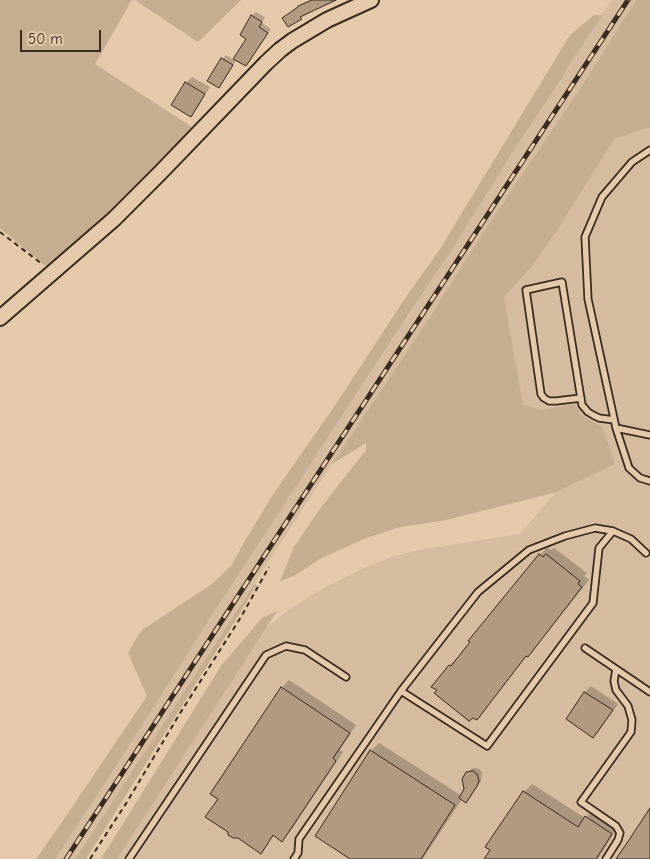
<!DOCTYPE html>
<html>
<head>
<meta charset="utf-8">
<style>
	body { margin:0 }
	#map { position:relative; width:650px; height:859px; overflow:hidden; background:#e4c9ab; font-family:"Comic Neue",sans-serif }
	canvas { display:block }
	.scale { position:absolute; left:20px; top:30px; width:81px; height:22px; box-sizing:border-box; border:2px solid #3b2a1e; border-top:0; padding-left:6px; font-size:15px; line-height:18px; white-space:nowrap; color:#3b2a1e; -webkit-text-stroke:4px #e4c9ab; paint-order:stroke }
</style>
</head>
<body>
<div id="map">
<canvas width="650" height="859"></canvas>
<div class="scale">50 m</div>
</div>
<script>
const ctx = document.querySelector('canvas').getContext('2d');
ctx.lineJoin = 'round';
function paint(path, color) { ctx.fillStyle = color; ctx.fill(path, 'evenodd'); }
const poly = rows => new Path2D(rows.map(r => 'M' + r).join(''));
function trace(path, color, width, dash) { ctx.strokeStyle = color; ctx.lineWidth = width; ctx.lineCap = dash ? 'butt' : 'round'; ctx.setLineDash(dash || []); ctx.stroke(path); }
const built = poly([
	[612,0,636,0,587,78,483,233,430,317,332,464,75,859,55,859,115,768,212,615,291,494,449,254,518,144,564,75,571,62],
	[650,47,650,859,106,859,260,633,290,609,324,588,362,569,391,557,419,550,520,534,555,493,446,520,400,527,366,538,323,556]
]);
const green = poly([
	[0,0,132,0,95,64,195,129,103,221,51,267,44,265,0,228],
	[135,0,241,0,198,42],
	[636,0,650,0,650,127,614,139,556,232,532,266,504,297,523,405,543,410,575,404,581,415,602,427,615,464,556,492,446,520,400,527,366,538,320,559,294,576,280,581,294,547,319,510,366,450,366,443,332,464,430,317,483,233,587,78],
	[594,15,603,15,571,62,564,75,518,144,449,254,404,321,212,615,115,768,55,859,36,859,60,825,147,696,128,653,136,639,142,630,212,584,231,566,246,539,274,493,332,410,402,303,440,249,570,35],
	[255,583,256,586,237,618,86,859,75,859],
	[277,611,117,859,101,859,221,666,262,618]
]);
const shadow = poly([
	[310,0,338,0,322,7,321,6,304,15,301,18,283,18,302,4],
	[256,12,265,17,262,23,271,29,250,61,246,65,237,59,222,83,218,87,222,59,226,55,234,60,248,38,252,16],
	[192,77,210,87,197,109,191,115,173,104,186,83],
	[547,548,551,550,554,548,587,573,584,576,589,580,535,648,527,655,484,711,477,718,450,665,457,658,458,659,540,555],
	[289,680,356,725,340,750,343,752,290,832,282,840,274,835,268,844,261,852,220,798,282,688],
	[591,686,618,704,599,731,593,737,567,719,585,692],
	[379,743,462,796,466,790,464,777,471,769,475,768,479,769,482,772,481,781,470,798,466,802,462,799,423,859,352,859,371,751],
	[532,784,585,818,594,809,619,825,598,859,485,859,524,792]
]);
const building = poly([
	[312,0,336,0,300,17,302,19,288,27,282,18,298,7,298,6,312,0],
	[251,15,262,22,259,27,268,33,246,66,233,59,246,39,240,35,251,15],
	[221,58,233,65,219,88,207,81,221,58],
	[185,82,205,94,191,117,171,105,185,82],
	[539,554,543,557,546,554,580,581,578,584,582,587,528,657,526,656,477,720,473,718,469,721,434,693,437,690,431,687,449,665,451,666,470,642,468,641,539,554],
	[281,687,350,733,333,758,336,761,282,842,273,835,261,854,238,838,233,838,228,835,228,832,205,817,218,799,210,794,281,687],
	[584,692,613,710,593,738,566,719,584,692],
	[370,750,455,805,421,859,350,859,315,836,370,750],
	[473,771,477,774,479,781,477,786,466,803,459,798,464,789,462,779,466,772,473,771],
	[523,791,578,827,585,816,612,834,596,859,484,859,490,850,485,847,523,791],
	[650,808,650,859,616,859,629,840,650,808]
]);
const path = poly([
	[0,232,42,264],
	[90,859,127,802,179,715,241,617,269,567]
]);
const service = poly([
	[650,150,632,162,602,197,585,237,588,299,616,428,629,468,640,478,650,481],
	[581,398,556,401,549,401,544,398,541,394,526,290,562,282,582,405,588,412,593,415,599,418,614,420],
	[616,428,650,435],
	[585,648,650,692],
	[401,691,487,746,593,603,599,548,613,531],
	[129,859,266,655,286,646,305,650,346,677],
	[294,859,298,853,299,839,401,691,478,592,529,550,565,536,595,528,613,531,631,539,646,553],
	[606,859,618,840,620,833,616,826,581,802,631,732,632,720,628,706,616,690,614,681,616,669]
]);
const tertiary = poly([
	[0,318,114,219,160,173,266,63,280,50,292,41,327,20,371,0]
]);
const rail = poly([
	[66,859,628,0]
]);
paint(built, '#d5bb9f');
paint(green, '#c5ad91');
paint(shadow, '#0003');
paint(building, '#b29a82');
trace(building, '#3b2a1e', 1);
trace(service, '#3b2a1e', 9);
trace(tertiary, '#3b2a1e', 18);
trace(path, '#3b2a1e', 2, [5, 4]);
trace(service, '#e4c9ab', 5.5);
trace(tertiary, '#e4c9ab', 14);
trace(rail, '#3b2a1e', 5);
trace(rail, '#e4c9ab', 3, [9]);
</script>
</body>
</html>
